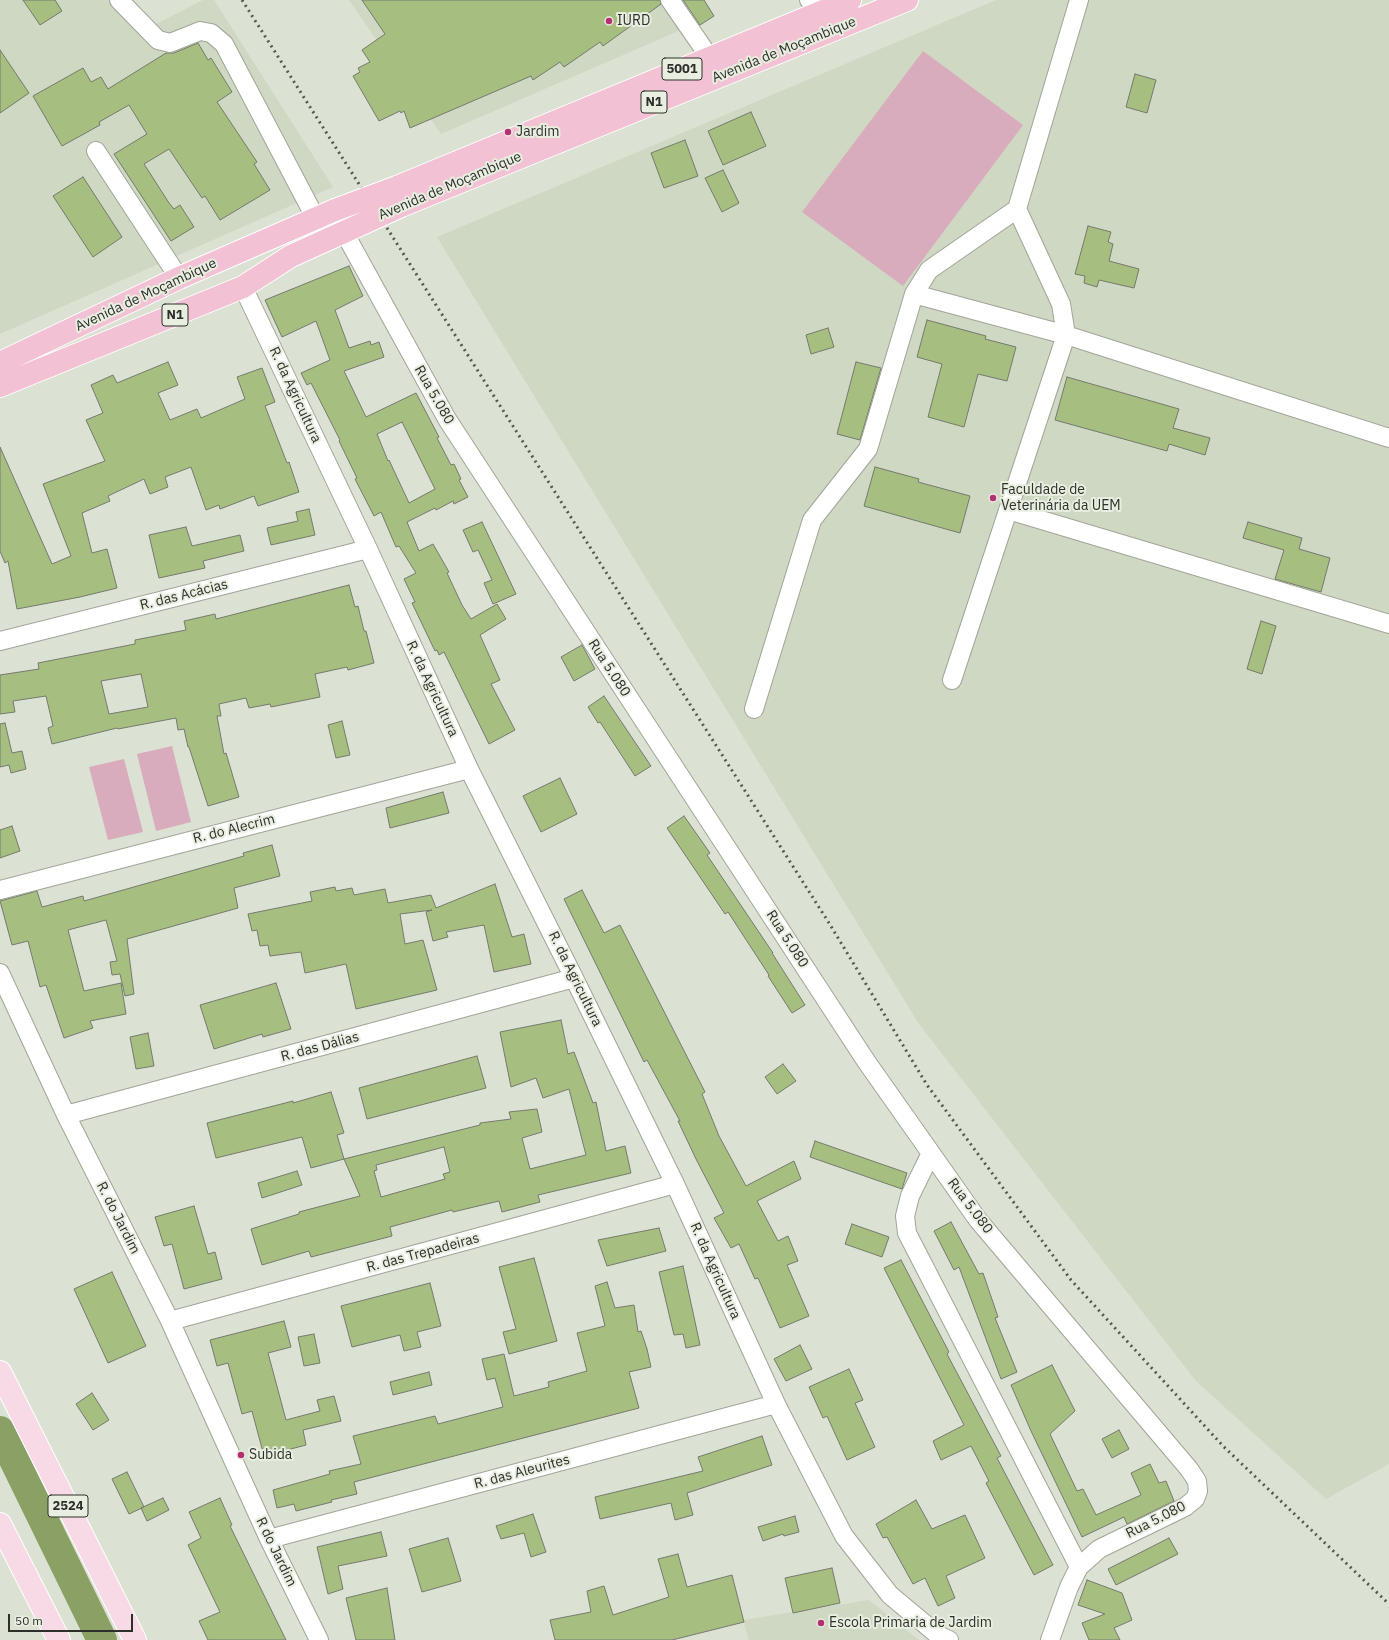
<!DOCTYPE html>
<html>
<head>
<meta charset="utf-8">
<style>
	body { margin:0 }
	#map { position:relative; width:1389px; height:1640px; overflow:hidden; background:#dbe1d3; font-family:"IBM Plex Sans",sans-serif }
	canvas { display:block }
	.scale { position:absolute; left:8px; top:1614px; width:125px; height:18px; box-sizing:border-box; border:2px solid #2d302a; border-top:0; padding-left:5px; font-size:12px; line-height:14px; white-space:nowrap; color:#2d302a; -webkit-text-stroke:3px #e8eee0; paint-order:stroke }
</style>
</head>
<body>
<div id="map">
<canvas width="1389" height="1640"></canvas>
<div class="scale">50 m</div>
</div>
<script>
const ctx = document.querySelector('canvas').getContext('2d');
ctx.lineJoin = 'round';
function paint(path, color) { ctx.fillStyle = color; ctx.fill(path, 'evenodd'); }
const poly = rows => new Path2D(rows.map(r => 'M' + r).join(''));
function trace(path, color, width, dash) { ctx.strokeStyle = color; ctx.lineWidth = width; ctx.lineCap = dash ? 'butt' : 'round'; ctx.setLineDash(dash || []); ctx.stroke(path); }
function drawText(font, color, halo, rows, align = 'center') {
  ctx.font = font + ' "IBM Plex Sans",sans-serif'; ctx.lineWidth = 4; ctx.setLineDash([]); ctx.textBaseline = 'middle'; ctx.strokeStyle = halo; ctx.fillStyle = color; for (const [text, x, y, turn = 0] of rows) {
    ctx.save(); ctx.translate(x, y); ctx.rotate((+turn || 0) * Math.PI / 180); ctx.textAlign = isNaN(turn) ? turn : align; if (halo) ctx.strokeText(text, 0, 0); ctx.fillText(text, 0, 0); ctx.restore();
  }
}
const built = poly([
	[0,0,130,0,152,26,203,0,214,0,333,187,0,334],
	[349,0,672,0,690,26,441,134],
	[996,0,1389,0,1389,1464,1326,1499,1196,1381,919,1024,437,237],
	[869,1600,919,1640,749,1640,743,1620]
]);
const green = poly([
	[923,51,1023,125,903,286,802,212],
	[172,746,191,822,156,831,137,754],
	[124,759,143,832,108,840,89,767]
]);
const river = poly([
	[0,1431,102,1640]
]);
const building = poly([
	[23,0,55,0,62,11,40,25,23,0],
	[362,0,660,0,661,4,603,46,600,42,564,67,560,62,533,80,531,76,410,128,404,111,401,113,400,111,379,121,353,76,360,72,358,68,370,62,362,50,385,34,362,0],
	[683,0,704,0,714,16,700,25,683,0],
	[198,43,208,60,211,58,232,92,217,102,257,162,254,164,270,190,220,220,205,196,202,198,169,149,144,164,169,203,174,209,180,205,194,227,171,241,114,154,147,134,129,105,99,122,100,125,62,146,33,96,83,68,91,82,101,77,108,89,166,53,174,53,198,43],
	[0,50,29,93,0,113,0,50],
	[1135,74,1156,80,1147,113,1126,107,1135,74],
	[751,112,766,146,723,165,708,131,751,112],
	[685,140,698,176,664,188,651,153,685,140],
	[723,170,739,203,722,212,705,178,723,170],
	[83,177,122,237,93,257,53,196,83,177],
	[1088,226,1111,232,1108,242,1113,244,1109,261,1139,269,1134,288,1099,280,1097,287,1084,283,1085,276,1075,274,1088,226],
	[349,266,363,296,335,310,349,348,370,341,371,345,379,342,384,357,344,371,366,417,416,393,439,437,437,438,451,465,454,464,461,479,459,480,468,497,454,504,453,501,436,510,435,508,407,522,419,551,433,544,449,572,447,573,462,605,471,619,497,604,506,619,480,635,500,680,491,684,515,730,489,744,444,652,439,655,437,650,435,651,412,603,415,602,404,579,416,573,399,546,396,547,381,512,374,516,355,479,357,478,339,441,340,440,311,383,307,385,301,373,330,360,316,321,282,337,265,300,349,266],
	[402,422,435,489,409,503,389,460,388,461,377,434,402,422],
	[927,320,986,336,985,339,1016,347,1007,381,978,374,964,427,928,417,942,364,917,357,927,320],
	[828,328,834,347,811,354,806,335,828,328],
	[168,362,178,385,158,393,170,420,197,409,201,418,245,399,237,377,262,368,275,402,265,406,287,463,289,462,299,492,258,506,254,496,220,509,219,505,206,510,191,467,165,477,168,487,150,494,144,479,108,496,110,501,82,513,92,553,107,549,117,588,80,597,17,609,8,561,5,563,0,551,0,447,52,564,71,556,43,484,105,461,86,420,103,413,91,385,113,375,117,383,168,362],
	[856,362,881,368,860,440,837,434,856,362],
	[1067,377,1179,409,1173,428,1210,438,1205,455,1169,444,1167,451,1055,420,1067,377],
	[875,467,919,479,918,482,970,496,960,533,864,506,875,467],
	[309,509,315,535,271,545,267,528,298,521,296,512,309,509],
	[482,522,516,594,493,604,484,583,492,580,478,550,473,552,463,530,482,522],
	[1248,522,1302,538,1299,549,1330,558,1321,592,1275,579,1284,550,1243,538,1248,522],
	[186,527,192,546,240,535,244,551,203,561,205,568,159,578,149,535,186,527],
	[349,585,355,607,358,606,364,631,366,631,374,663,348,670,347,667,315,674,320,697,271,707,270,704,249,708,246,698,219,704,221,716,217,716,224,754,226,753,239,797,208,806,189,747,188,747,184,729,178,730,176,718,118,729,117,728,52,744,48,728,53,726,46,696,13,701,15,712,0,714,0,675,39,669,38,663,135,644,135,640,186,630,184,621,215,614,216,619,349,585],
	[141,674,148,707,109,714,101,681,141,674],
	[1261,621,1276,626,1262,674,1247,669,1261,621],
	[582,645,595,669,574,681,561,657,582,645],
	[604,696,651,766,635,776,600,722,598,723,588,707,604,696],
	[342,721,350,755,336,758,328,725,342,721],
	[5,723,12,753,22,751,26,769,11,773,9,765,0,767,0,724,5,723],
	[560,778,577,814,541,832,523,796,560,778],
	[443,792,449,813,390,828,386,808,443,792],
	[684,816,710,853,707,855,773,953,772,953,805,1005,792,1013,768,976,769,975,728,912,725,914,667,828,684,816],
	[12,826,20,851,0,858,0,830,12,826],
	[272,845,280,876,234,888,238,908,127,939,134,994,125,996,120,974,112,975,110,962,117,961,106,920,68,930,84,991,121,983,126,1014,90,1021,93,1028,64,1038,46,985,40,987,28,941,12,945,0,901,37,891,42,907,83,896,84,901,244,856,243,853,272,845],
	[495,884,512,937,524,934,531,964,494,972,484,925,446,932,448,937,433,941,426,912,432,910,400,914,405,944,423,940,437,990,356,1009,346,964,305,973,301,952,270,956,268,945,260,946,257,930,252,931,248,914,312,901,310,892,335,887,336,891,352,888,354,895,385,889,388,903,431,895,436,908,495,884],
	[582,890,604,933,620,925,705,1092,702,1094,719,1136,746,1186,794,1161,801,1179,757,1201,778,1241,788,1236,798,1261,787,1265,809,1316,780,1328,758,1278,755,1279,739,1244,731,1248,714,1218,724,1213,696,1159,678,1121,680,1121,647,1060,644,1062,564,899,582,890],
	[276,983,291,1029,263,1037,262,1034,214,1049,200,1005,276,983],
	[561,1020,568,1054,574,1052,593,1103,596,1102,606,1151,625,1146,631,1173,538,1195,540,1202,502,1212,499,1201,453,1212,452,1210,390,1227,392,1236,311,1257,309,1251,262,1265,251,1229,299,1214,299,1212,360,1196,344,1159,480,1125,480,1123,511,1119,509,1112,537,1109,542,1132,522,1138,530,1169,586,1155,569,1089,543,1098,536,1078,511,1087,500,1032,561,1020],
	[444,1147,450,1172,443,1174,445,1179,381,1197,374,1171,377,1170,376,1165,444,1147],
	[148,1033,154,1066,136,1069,130,1037,148,1033],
	[477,1056,486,1088,367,1119,359,1088,477,1056],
	[783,1064,796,1081,777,1094,765,1077,783,1064],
	[331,1092,344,1133,337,1135,344,1159,311,1168,302,1137,216,1158,207,1123,293,1101,293,1103,331,1092],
	[815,1141,907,1173,902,1189,810,1157,815,1141],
	[297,1171,302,1185,262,1198,258,1183,297,1171],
	[194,1206,208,1254,215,1252,222,1279,184,1289,172,1244,164,1246,155,1217,194,1206],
	[951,1222,979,1274,983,1273,998,1317,995,1318,1017,1372,1001,1379,959,1267,954,1270,934,1231,951,1222],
	[852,1224,889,1237,882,1257,845,1244,852,1224],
	[659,1228,666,1251,607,1266,598,1240,659,1228],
	[534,1258,557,1341,509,1354,503,1332,516,1329,499,1267,534,1258],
	[901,1260,949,1352,947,1354,1001,1456,997,1458,1053,1565,1034,1575,986,1483,989,1481,971,1446,941,1460,933,1441,964,1425,884,1268,901,1260],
	[683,1266,700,1345,686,1348,683,1334,674,1335,659,1272,683,1266],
	[112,1272,146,1346,108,1363,74,1289,112,1272],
	[607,1282,615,1308,634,1305,638,1332,641,1331,647,1349,651,1367,629,1372,639,1408,354,1482,357,1494,331,1500,332,1502,296,1511,294,1504,277,1508,273,1490,330,1474,329,1471,361,1464,353,1436,435,1416,438,1424,503,1407,495,1378,487,1380,482,1359,504,1354,514,1396,549,1387,548,1382,587,1371,577,1333,605,1326,595,1286,607,1282],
	[430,1283,441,1326,417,1332,421,1347,404,1351,400,1335,352,1347,341,1306,430,1283],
	[284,1321,291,1347,268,1353,286,1420,320,1411,317,1400,334,1396,341,1421,303,1430,306,1445,264,1456,252,1411,242,1414,228,1363,217,1366,210,1340,284,1321],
	[314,1334,320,1363,304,1366,298,1337,314,1334],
	[800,1345,812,1369,786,1381,774,1359,800,1345],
	[1052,1365,1075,1411,1050,1434,1077,1491,1083,1489,1096,1515,1141,1495,1131,1473,1150,1464,1159,1483,1166,1481,1174,1501,1127,1524,1124,1517,1082,1537,1031,1431,1011,1385,1052,1365],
	[849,1369,863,1400,855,1403,875,1447,847,1460,827,1416,823,1418,809,1387,849,1369],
	[429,1372,432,1385,393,1395,390,1382,429,1372],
	[92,1393,109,1420,93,1430,76,1404,92,1393],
	[1119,1430,1129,1449,1112,1458,1102,1439,1119,1430],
	[762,1436,772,1465,687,1493,693,1515,675,1520,671,1503,600,1519,595,1497,703,1471,698,1457,762,1436],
	[127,1472,144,1507,129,1514,112,1479,127,1472],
	[163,1498,169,1510,147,1521,141,1508,163,1498],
	[220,1498,232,1525,230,1526,286,1640,208,1640,199,1621,220,1612,188,1545,201,1538,189,1512,220,1498],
	[916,1500,932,1529,965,1515,985,1558,946,1576,955,1598,938,1606,925,1578,913,1584,887,1537,883,1538,876,1524,916,1500],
	[533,1514,546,1552,531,1557,524,1533,501,1539,496,1526,533,1514],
	[795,1516,799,1532,784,1536,783,1534,763,1541,758,1527,795,1516],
	[381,1532,387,1556,338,1566,343,1589,328,1594,317,1547,381,1532],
	[448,1538,461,1581,422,1592,409,1549,448,1538],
	[1169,1538,1178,1554,1116,1585,1108,1569,1169,1538],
	[678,1554,687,1587,732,1575,744,1622,672,1640,555,1640,550,1620,591,1612,587,1591,604,1586,613,1615,669,1597,658,1559,678,1554],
	[832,1568,840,1603,793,1613,785,1578,832,1568],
	[1087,1580,1122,1593,1132,1620,1114,1628,1120,1640,1089,1640,1082,1623,1105,1614,1078,1605,1087,1580],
	[387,1588,395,1640,356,1640,346,1598,387,1588]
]);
const minor = poly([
	[119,0,158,40,170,43,200,31,211,33,224,44,316,219],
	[670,0,710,58],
	[809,0,821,13],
	[96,151,179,278],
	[344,232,447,419,866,1061,978,1220,1189,1469,1197,1481,1198,1491,1195,1499,1185,1507,1099,1549,1079,1567,1069,1587,1050,1640],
	[243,287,368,549,469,769,574,978,675,1184,776,1404,844,1536,890,1595,938,1635,949,1640],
	[914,294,1066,335,1389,438],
	[1008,510,1389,624],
	[0,641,368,549],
	[952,680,1066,335,1061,304,1017,209],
	[754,709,812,520,868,449,914,294,929,270,1017,209,1079,0],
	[0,890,469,769],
	[0,973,66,1115,170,1321,269,1539,319,1640],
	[66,1115,574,978],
	[931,1153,910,1196,905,1216,907,1233,1079,1567],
	[170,1321,675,1184],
	[269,1539,776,1404]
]);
const major = poly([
	[0,1372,135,1640],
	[0,1524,59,1640]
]);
const highway = poly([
	[397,187,850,0],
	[401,206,907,0],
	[0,363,179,278,335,210],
	[0,386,243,287,291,256,344,232]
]);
const rail = poly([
	[242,0,829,923,927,1085,1071,1280,1223,1446,1389,1604]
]);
const highwayBridge = poly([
	[335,210,397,187],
	[344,232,401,206]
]);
const markers = [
	[609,21,4,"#b52f73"],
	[508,132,4,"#b52f73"],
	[993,498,4,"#b52f73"],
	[241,1455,4,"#b52f73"],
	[821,1623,4,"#b52f73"]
];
const shields = [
	[682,69,40],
	[654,102,26],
	[175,315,26],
	[68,1506,40]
];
const shieldNames = [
	["5001",682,69],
	["N1",654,102],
	["N1",175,315],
	["2524",68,1506]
];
const poiNames = [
	["IURD",617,21],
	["Jardim",516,132],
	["Faculdade de",1001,490],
	["Veterinária da UEM",1001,506],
	["Subida",249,1455],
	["Escola Primaria de Jardim",829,1623]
];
const streetNames = [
	["Avenida de Moçambique",784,50,-22],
	["Avenida de Moçambique",450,186,-23],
	["Avenida de Moçambique",146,295,-25],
	["R. da Agricultura",295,395,65],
	["Rua 5.080",434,395,60],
	["R. das Acácias",184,595,-14],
	["Rua 5.080",609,668,57],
	["R. da Agricultura",432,689,65],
	["R. do Alecrim",234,829,-14],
	["Rua 5.080",787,939,57],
	["R. da Agricultura",575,979,64],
	["R. das Dálias",320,1047,-15],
	["Rua 5.080",970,1206,53],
	["R. do Jardim",118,1218,63],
	["R. das Trepadeiras",423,1253,-15],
	["R. da Agricultura",715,1271,66],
	["R. das Aleurites",522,1472,-15],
	["Rua 5.080",1156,1520,-27],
	["R do Jardim",276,1552,64]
];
paint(built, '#cfd8c3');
paint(green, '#d9acbd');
trace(river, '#8aa065', 30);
paint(building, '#a7be81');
trace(building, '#757a6d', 1);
trace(minor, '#a0a598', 20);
trace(major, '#fff', 24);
trace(highway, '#fff', 24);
trace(minor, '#fff', 18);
trace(major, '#f7dae5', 22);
trace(highway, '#f2c1d3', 22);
trace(rail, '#555951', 3, [2, 4]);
trace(highwayBridge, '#fff', 24, []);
trace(highwayBridge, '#f2c1d3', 22);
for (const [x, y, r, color] of markers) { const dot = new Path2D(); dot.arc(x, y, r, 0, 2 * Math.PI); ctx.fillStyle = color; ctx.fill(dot); trace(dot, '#e8eee0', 1.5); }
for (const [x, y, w] of shields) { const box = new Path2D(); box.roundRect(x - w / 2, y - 11, w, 22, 3); ctx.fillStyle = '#e8eee0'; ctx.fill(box); trace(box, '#2d302a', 1); }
drawText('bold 13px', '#2d302a', null, shieldNames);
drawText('14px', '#2d302a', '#e8eee0', poiNames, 'left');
drawText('14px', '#2d302a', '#e8eee0', streetNames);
</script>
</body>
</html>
